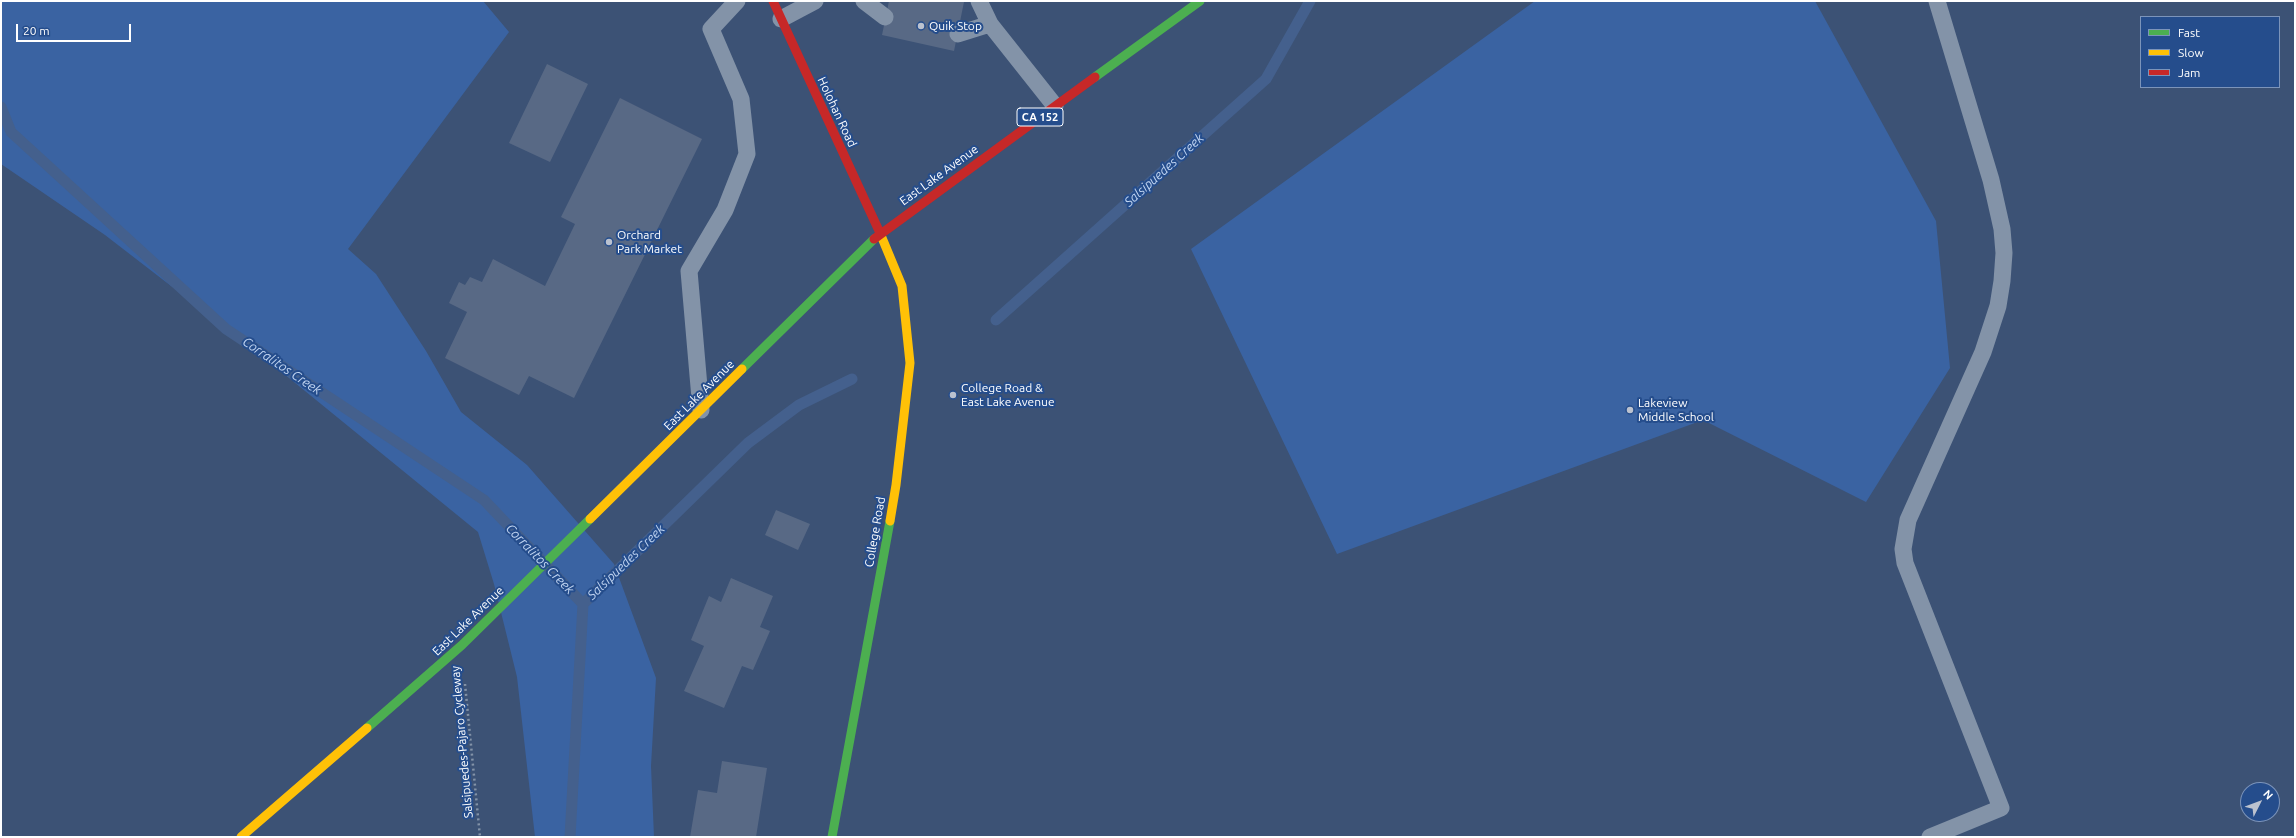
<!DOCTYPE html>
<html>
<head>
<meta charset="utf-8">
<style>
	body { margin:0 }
	#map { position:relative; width:2296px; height:838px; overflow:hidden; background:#3c5275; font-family:Ubuntu,sans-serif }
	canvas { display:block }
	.frame { position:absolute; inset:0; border:2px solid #fff; pointer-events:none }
	.legend { position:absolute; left:2140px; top:16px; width:140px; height:72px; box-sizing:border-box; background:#254d8c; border:1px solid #7c94ba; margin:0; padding:5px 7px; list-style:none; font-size:12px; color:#fff }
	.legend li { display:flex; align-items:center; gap:8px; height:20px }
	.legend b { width:20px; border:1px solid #7c94ba }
	.north { position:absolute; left:2240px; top:782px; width:40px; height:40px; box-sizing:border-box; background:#254d8c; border:1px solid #7c94ba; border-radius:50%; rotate:48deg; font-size:11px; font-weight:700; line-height:16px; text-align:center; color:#fff }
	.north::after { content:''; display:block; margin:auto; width:14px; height:18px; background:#bbc2cf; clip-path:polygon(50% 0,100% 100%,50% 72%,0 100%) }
	.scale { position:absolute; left:16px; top:24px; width:115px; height:18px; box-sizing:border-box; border:2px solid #fff; border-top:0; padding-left:5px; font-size:12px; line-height:14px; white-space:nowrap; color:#fff; -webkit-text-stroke:3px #254d8c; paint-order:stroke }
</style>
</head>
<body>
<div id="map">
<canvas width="2296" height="838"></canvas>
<div class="frame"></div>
<ul class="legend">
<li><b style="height:5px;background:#4caf50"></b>Fast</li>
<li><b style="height:5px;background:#ffc107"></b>Slow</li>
<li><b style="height:5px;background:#c62828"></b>Jam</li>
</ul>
<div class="north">N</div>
<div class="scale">20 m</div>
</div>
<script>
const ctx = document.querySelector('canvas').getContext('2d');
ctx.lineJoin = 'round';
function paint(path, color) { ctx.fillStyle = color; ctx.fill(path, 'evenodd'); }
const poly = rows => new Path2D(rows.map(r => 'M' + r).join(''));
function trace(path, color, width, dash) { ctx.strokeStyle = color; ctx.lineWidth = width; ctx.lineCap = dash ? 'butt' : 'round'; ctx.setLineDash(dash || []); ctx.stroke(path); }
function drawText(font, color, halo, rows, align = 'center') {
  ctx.font = font + ' Ubuntu,sans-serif'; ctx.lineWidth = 4; ctx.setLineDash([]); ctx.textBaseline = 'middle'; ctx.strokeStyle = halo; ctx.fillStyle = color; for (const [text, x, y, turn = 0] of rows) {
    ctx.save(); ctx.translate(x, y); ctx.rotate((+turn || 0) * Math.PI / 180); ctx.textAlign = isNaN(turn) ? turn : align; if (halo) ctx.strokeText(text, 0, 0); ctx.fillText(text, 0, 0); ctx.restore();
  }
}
const green = poly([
	[1,1,483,1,509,32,348,249,376,274,426,351,461,412,527,465,614,564,656,678,651,766,654,837,535,837,517,677,494,584,478,532,267,360,105,235,1,164],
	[1535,1,1815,1,1936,221,1950,368,1866,502,1703,420,1337,554,1191,249]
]);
const stream = poly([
	[1,107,11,132,226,329,484,500,583,604],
	[996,320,1266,79,1310,1],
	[570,837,583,604,748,443,799,405,852,379]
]);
const building = poly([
	[889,1,964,2,954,51,882,35],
	[547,64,588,84,550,162,509,143],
	[620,98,702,139,574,398,529,376,519,395,445,358,467,312,449,303,459,282,465,285,470,277,482,282,493,259,545,286,575,224,561,217],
	[776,510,810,524,798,550,765,535],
	[731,578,773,596,760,627,770,631,753,670,742,666,724,708,684,691,704,646,691,640,709,596,721,602],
	[722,761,767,768,756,837,690,837,698,790,717,793]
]);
const path = poly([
	[465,684,480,837]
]);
const lane = poly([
	[864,1,885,17],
	[979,1,990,24,1055,106],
	[781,19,815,1],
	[958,34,990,24],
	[701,410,689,271,725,210,747,154,741,99,711,29,737,1],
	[1930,837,2001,808,1905,563,1903,549,1908,520,1983,352,1998,306,2002,281,2004,253,2002,229,1991,180,1937,1]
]);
const fast = poly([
	[1095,77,1200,1],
	[742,369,874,239],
	[367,728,462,645,590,519],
	[832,837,890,521]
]);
const slow = poly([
	[880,233,902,286,910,363,896,485,890,521],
	[590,519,742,369],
	[241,837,367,728]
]);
const jam = poly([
	[773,1,880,233],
	[874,239,1095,77]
]);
const markers = [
	[921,26,4,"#bbc2cf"],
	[609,242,4,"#bbc2cf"],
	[953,395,4,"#bbc2cf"],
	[1630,410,4,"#bbc2cf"]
];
const shields = [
	[1040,117,46]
];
const shieldNames = [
	["CA 152",1040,117]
];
const poiNames = [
	["Quik Stop",929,26],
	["Orchard",617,235],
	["Park Market",617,249],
	["College Road &",961,388],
	["East Lake Avenue",961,402],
	["Lakeview",1638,403],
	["Middle School",1638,417]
];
const streetNames = [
	["Holohan Road",837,112,65],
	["East Lake Avenue",939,175,-36],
	["East Lake Avenue",699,395,-45],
	["College Road",875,532,-80],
	["East Lake Avenue",468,621,-44],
	["Salsipuedes-Pajaro Cycleway",462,742,-95]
];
const waterNames = [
	["Salsipuedes Creek",1164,170,-42],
	["Corralitos Creek",282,366,34],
	["Corralitos Creek",540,559,46],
	["Salsipuedes Creek",626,562,-44]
];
paint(green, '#3a63a2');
trace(stream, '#44608d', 11);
paint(building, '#586985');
trace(path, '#8393a8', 2.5, [2, 3]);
trace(lane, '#8393a8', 17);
trace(fast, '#4caf50', 9);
trace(slow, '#ffc107', 9);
trace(jam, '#c62828', 9);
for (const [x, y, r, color] of markers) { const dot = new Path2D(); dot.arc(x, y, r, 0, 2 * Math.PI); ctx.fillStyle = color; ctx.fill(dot); trace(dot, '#254d8c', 1.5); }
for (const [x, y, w] of shields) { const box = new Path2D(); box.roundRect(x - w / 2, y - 9, w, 18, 3); ctx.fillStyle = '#254d8c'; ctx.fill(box); trace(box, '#fff', 1); }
drawText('bold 11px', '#fff', null, shieldNames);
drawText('12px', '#fff', '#254d8c', poiNames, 'left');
drawText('12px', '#fff', '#254d8c', streetNames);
drawText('italic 13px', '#c0d4f1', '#254d8c', waterNames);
</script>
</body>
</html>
